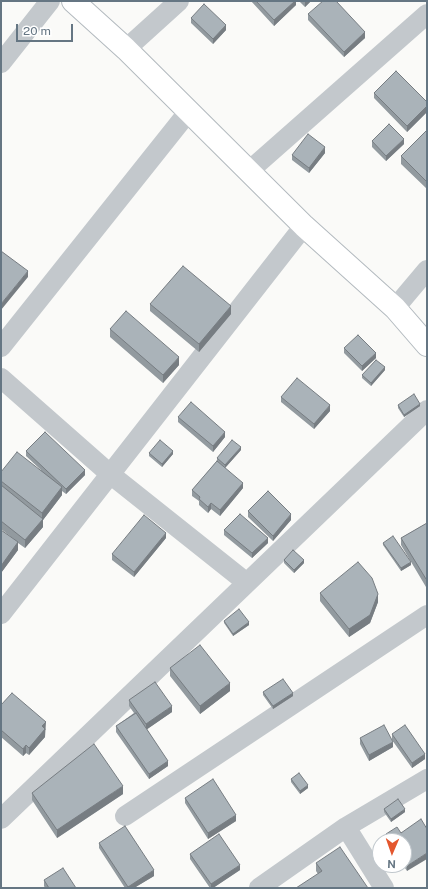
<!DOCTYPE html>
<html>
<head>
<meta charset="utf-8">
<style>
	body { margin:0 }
	#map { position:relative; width:428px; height:889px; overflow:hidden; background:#fafaf8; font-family:"Public Sans",sans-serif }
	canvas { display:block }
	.frame { position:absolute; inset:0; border:2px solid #657683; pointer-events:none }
	.north { position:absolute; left:372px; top:833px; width:40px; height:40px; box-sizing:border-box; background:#fff; border:1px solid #c1c8cd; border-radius:50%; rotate:182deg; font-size:11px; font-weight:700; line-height:16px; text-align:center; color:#657683 }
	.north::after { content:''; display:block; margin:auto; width:14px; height:18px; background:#e4572e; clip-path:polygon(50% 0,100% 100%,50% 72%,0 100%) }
	.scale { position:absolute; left:16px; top:24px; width:57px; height:18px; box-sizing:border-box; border:2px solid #657683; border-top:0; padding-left:5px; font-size:12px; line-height:14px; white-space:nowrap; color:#657683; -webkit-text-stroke:3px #fff; paint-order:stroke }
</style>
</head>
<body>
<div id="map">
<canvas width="428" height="889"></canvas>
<div class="frame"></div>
<div class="north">N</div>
<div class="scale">20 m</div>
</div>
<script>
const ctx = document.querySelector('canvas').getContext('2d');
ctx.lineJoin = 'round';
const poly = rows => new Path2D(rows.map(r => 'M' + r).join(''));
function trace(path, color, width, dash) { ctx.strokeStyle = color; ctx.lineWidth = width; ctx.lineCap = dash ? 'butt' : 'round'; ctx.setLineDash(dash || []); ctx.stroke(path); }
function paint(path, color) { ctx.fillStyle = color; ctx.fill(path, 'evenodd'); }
const minor = poly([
	[126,49,179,1],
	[1,63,50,1],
	[249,171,427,14],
	[395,308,427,270],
	[1,347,189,111],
	[1,378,110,474,247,583],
	[1,614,304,226],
	[125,816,427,615],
	[1,819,427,410],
	[346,827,384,888],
	[259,888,346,827,427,779]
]);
const secondary = poly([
	[73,1,126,49,304,226,395,308,427,345]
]);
const wall = poly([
	[251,1,296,1,296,5,274,26],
	[299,1,311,1,305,7],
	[308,14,365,38,344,57,308,20],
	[191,18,226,30,213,44,191,23],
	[374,93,427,102,427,112,407,132,374,98],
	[427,130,427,189,401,164,401,156],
	[372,141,404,144,386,161,372,147],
	[325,153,309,173,292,160,292,155],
	[150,304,231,314,199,352,150,311],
	[110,329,179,365,163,383,110,337],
	[344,348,376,358,362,371,344,353],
	[385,370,371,386,362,378,362,375],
	[281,397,330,411,314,429,281,402],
	[398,405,420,406,404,417,398,408],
	[178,417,225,437,213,452,178,422],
	[241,450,225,468,243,488,220,516,211,509,208,513,199,505,199,501,192,496,192,490,217,461,217,458],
	[26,451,85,475,66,494,62,491,62,495,43,520,43,527,25,548,18,543,18,550,1,573,1,530,15,540,1,529,1,472,41,470,26,456],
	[149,453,173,454,162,467,149,456],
	[248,511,291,520,273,541,248,517],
	[427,523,426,587,401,545,401,538],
	[224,530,268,543,252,558,224,535],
	[166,538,134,577,112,560,112,554],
	[383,543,411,565,401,571,383,545],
	[284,560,304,563,294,573,284,563],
	[320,593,378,602,370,623,349,637,320,601],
	[224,621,249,625,233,636,224,623],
	[170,668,230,691,200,714,170,676],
	[263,692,293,696,273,709,263,695],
	[129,700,172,712,147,729,168,766,149,779,116,732,116,726,134,713,129,706],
	[1,705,46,729,45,730,45,737,29,755,26,753,23,756,1,737],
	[392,734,425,759,412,768,392,740],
	[360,738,393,747,369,761,360,744],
	[291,779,308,788,300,794,291,782],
	[32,793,123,794,57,838,32,800],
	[185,798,236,821,208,839,185,803],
	[384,809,405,812,391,822,384,812],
	[427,829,407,871,403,865,404,865,404,841,387,841,386,840,386,834],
	[99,843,154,876,134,888,125,888,99,848],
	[190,854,240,870,213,888,210,888,190,859],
	[316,863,368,888,318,874,316,871],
	[44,880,76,888,45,888,44,886]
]);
const shadedWall = poly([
	[295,1,296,1,296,5,274,26,274,20],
	[305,1,311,1,305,7],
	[226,25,226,30,213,44,213,39],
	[365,32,365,38,344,57,344,52],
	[427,106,427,112,407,132,407,126],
	[404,139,404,144,386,161,386,156],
	[325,147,325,153,309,173,309,168],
	[28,271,28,277,1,310,1,304],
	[231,306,231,314,199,352,199,344],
	[376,353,376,358,362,371,362,366],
	[179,357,179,365,163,383,163,375],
	[385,367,385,370,371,386,371,383],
	[420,404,420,406,404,417,404,415],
	[330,405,330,411,314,429,314,424],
	[225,432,225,437,213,452,213,446],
	[241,447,241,450,225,468,225,465],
	[173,451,173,454,162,467,162,464],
	[85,470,85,475,66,494,66,489],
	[243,483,243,488,220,516,220,510],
	[62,487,62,495,43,520,43,527,25,548,25,540,42,520,42,513],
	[211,503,211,509,208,513,208,507],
	[291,514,291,520,273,541,273,536],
	[166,533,166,538,134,577,134,572],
	[268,538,268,543,252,558,252,553],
	[18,542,18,550,1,573,1,566],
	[304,560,304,563,294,573,294,570],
	[411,562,411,565,401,571,401,568],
	[427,578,427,586,426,587,426,579],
	[378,594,378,602,370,623,349,637,349,629],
	[249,622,249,625,233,636,233,634],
	[230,683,230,691,200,714,200,706],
	[293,693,293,696,273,709,273,706],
	[172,706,172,712,146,730,146,724],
	[46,722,45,737,29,755,29,748,42,726],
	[393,742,393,747,369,761,369,755],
	[26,745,26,753,23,756,23,749],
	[425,754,425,759,412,768,412,763],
	[168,761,168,766,149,779,149,774],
	[308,785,308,788,300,794,300,791],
	[123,786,123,794,57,838,57,830],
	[405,809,405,812,391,822,391,819],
	[236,815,236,821,208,839,208,833],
	[427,853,427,859,407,871,407,866],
	[240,865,240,870,213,888,211,888,211,884],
	[154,870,154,876,134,888,128,888,128,887]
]);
const building = poly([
	[256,1,295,1,274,20,256,1],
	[323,1,336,1,365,32,344,52,308,14,323,1],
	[204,4,226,25,213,39,191,18,204,4],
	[396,71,427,102,427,106,407,126,374,93,396,71],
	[389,124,404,139,386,156,372,141,389,124],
	[427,130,427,182,401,156,427,130],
	[308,134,325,147,309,168,292,155,308,134],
	[1,251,28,271,1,304,1,251],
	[183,266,231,306,199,344,150,304,183,266],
	[126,311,179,357,163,375,110,329,126,311],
	[358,335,376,353,362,366,344,348,358,335],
	[376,360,385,367,371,383,362,375,376,360],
	[297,378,330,405,314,424,281,397,297,378],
	[414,394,420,404,404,415,398,405,414,394],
	[191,402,225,432,213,446,178,417,191,402],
	[45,432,85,470,66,489,26,451,45,432],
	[160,440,173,451,162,464,149,453,160,440],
	[232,440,241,447,225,465,217,458,232,440],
	[17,452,62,487,42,513,1,481,1,472,17,452],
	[217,461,243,483,220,510,211,503,208,507,199,499,200,497,192,490,217,461],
	[1,485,43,519,25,540,1,521,1,485],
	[268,491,291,514,273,536,248,511,268,491],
	[240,514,268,538,252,553,224,530,240,514],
	[144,515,166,533,134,572,112,554,144,515],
	[427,523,427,578,426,579,401,538,427,523],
	[1,530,18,542,1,566,1,530],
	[393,536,411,562,401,568,383,543,393,536],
	[293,550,304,560,294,570,284,560,293,550],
	[358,562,372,578,378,594,370,615,349,629,320,593,358,562],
	[239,609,249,622,233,634,224,621,239,609],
	[200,645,230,683,200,706,170,668,200,645],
	[283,679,293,693,273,706,263,692,283,679],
	[155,682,172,706,146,724,129,700,155,682],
	[12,693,46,722,42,726,45,729,29,748,26,745,23,749,1,730,1,705,12,693],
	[136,713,168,761,149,774,116,726,136,713],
	[384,725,393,742,369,755,360,738,384,725],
	[405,725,425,754,412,763,392,734,405,725],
	[94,744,123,786,57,830,32,793,94,744],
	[299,773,308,785,300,791,291,779,299,773],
	[213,779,236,815,208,833,185,798,213,779],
	[398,799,405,809,391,819,384,809,398,799],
	[421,819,427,829,427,853,407,866,404,861,404,841,391,841,386,834,397,827,401,833,421,819],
	[125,826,154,870,128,887,99,843,125,826],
	[219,834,240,865,211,884,190,854,219,834],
	[340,847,368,888,296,888,322,871,316,863,340,847],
	[63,868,76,888,49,888,44,880,63,868]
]);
trace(secondary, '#b3babf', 24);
trace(minor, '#c3c8cc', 20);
trace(secondary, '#fff', 22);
paint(wall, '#929a9f');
paint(shadedWall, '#777d82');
paint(building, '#aab3b9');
trace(building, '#777d82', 1);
</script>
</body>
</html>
